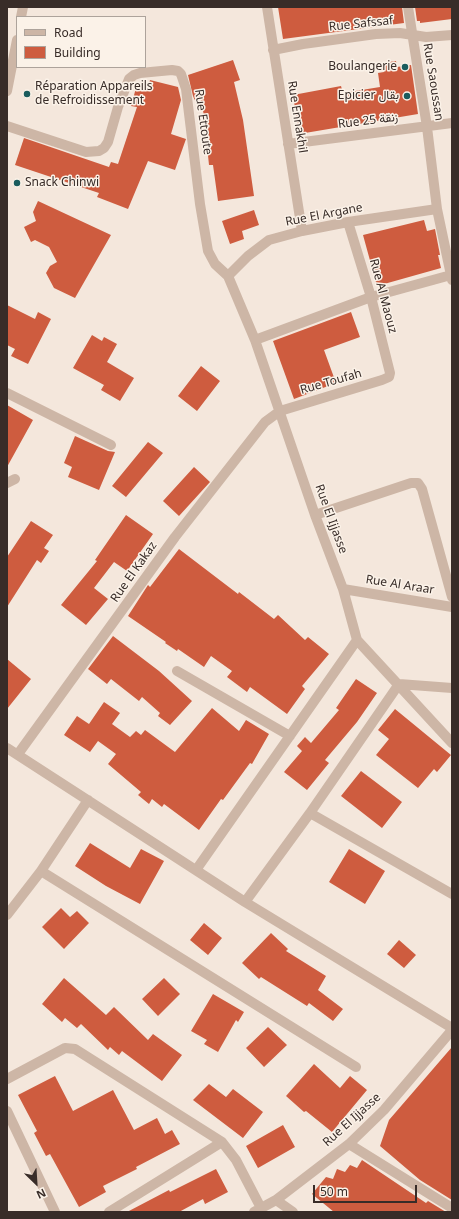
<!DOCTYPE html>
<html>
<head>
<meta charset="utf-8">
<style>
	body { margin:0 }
	#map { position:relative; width:459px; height:1219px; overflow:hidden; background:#f4e7dc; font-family:"Noto Sans",sans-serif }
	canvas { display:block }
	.frame { position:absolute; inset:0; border:8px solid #382c28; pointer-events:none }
	.legend { position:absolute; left:16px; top:16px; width:130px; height:52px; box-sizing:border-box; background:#fbf2e8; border:1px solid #ada39b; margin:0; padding:5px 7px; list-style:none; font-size:12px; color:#382c28 }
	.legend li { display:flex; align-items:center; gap:8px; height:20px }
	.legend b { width:20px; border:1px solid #ada39b }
	.north { position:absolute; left:16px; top:1163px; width:40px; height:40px; -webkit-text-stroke:3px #fbf2e8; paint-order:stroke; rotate:155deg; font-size:11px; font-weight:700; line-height:16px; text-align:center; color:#382c28 }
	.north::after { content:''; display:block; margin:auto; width:14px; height:18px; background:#382c28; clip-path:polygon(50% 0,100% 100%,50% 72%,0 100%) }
	.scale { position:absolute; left:313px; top:1185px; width:104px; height:18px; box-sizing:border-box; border:2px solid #382c28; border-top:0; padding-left:5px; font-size:12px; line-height:14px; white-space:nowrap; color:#382c28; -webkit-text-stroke:3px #fbf2e8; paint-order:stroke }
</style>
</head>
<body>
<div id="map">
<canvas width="459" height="1219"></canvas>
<div class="frame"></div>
<ul class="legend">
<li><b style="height:5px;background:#cdb6a6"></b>Road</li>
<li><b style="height:11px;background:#ce5c3f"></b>Building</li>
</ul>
<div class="north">N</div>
<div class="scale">50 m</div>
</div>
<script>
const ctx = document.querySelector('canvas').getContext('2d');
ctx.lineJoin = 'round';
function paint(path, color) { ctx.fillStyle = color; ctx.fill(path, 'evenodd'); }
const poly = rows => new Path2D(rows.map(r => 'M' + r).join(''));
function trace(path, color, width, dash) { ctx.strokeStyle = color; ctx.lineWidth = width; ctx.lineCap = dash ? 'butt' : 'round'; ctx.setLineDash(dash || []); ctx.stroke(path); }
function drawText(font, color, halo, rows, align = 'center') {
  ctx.font = font + ' "Noto Sans",Vazirmatn,sans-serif'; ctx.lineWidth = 3; ctx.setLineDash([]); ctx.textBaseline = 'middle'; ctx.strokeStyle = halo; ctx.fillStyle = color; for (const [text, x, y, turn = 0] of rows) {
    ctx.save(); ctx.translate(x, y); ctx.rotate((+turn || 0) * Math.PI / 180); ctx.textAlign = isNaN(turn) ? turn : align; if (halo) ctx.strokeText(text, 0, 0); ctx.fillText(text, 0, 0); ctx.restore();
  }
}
const building = poly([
	[278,7,402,7,404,23,283,39],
	[415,7,452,7,452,19,420,23,420,21,417,21],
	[233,60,240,80,234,82,243,120,254,196,218,201,213,165,209,165,207,146,211,148,200,97,197,105,193,96,188,75],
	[396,61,397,67,411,65,418,114,299,134,293,95,341,86,343,93,380,87,378,73,384,72,382,63],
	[150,80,178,87,181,100,171,134,186,139,175,170,148,161,128,209,97,197,99,193,15,165,24,138,109,167,111,162,118,164,137,107,131,106,136,88,147,91],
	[38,201,111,235,75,298,54,288,46,273,50,266,57,262,49,247,35,240,31,242,24,227,36,221,33,212],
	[254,210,259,225,242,231,244,239,230,244,222,221],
	[424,220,427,231,435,229,440,255,438,255,441,268,377,286,363,235],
	[7,305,35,319,38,312,51,319,28,364,11,356,15,349,7,345],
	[351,312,360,337,324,350,336,383,294,399,273,341],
	[92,335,102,341,104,337,117,344,107,362,134,378,120,401,101,390,104,385,73,368],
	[201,366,220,381,197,411,178,396],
	[7,405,33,420,7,467],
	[75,436,108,451,115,452,99,490,68,477,72,467,64,463],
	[148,442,163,453,126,497,112,486],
	[194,467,210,482,179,516,163,501],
	[126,515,153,534,127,571,114,562,94,588,108,599,86,625,61,605,97,561,95,560],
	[31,521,53,535,44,548,49,551,41,563,37,560,7,607,7,557],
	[179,549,238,594,239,592,274,619,278,615,305,640,308,637,329,654,302,686,305,689,287,714,250,687,247,692,227,677,232,671,211,656,204,667,178,649,177,651,165,643,166,642,128,616,148,585,150,587],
	[113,636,159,671,192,701,170,725,158,716,160,713,142,697,139,701,111,679,107,684,88,669],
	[7,659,31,679,7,709],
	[356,679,377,693,357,722,325,760,329,763,307,790,284,772,302,751,297,746,305,737,311,743,339,710,336,708],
	[104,702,120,713,112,724,130,737,136,731,141,735,145,730,175,752,212,708,239,731,246,720,269,734,252,764,250,763,223,800,221,799,199,830,164,804,162,807,152,799,149,804,138,795,141,792,108,764,116,754,98,741,90,752,64,735,77,716,89,724],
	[395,709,451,755,437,772,434,769,418,788,376,755,389,739,378,730],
	[361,771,402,802,382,828,341,796],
	[90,843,130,868,141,849,164,861,140,904,106,886,75,866],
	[349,849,385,871,365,904,329,882],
	[61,908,70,917,77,911,89,923,64,949,42,927],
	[204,923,222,938,208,955,190,940],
	[271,933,288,949,286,951,326,976,318,990,343,1009,333,1021,309,1003,307,1006,261,977,259,979,242,963],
	[399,940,416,955,404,968,387,954],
	[64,978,106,1015,114,1007,148,1040,153,1034,182,1055,162,1081,122,1051,119,1055,110,1047,108,1050,81,1024,77,1028,65,1018,62,1022,42,1004],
	[164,978,180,994,158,1016,142,999],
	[213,994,244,1012,238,1022,236,1020,218,1052,204,1044,207,1040,191,1031],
	[268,1027,287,1045,264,1067,246,1048],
	[452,1047,452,1200,420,1180,380,1146,389,1120],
	[314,1064,340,1088,350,1076,367,1090,332,1132,306,1111,304,1112,286,1096],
	[55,1076,73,1111,113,1090,134,1130,157,1118,165,1134,172,1130,180,1144,136,1167,137,1169,103,1186,106,1192,79,1207,50,1154,46,1156,34,1133,37,1131,18,1095],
	[209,1084,226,1097,233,1089,263,1112,243,1138,193,1100],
	[283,1125,295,1147,258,1168,246,1146],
	[362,1160,426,1203,428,1201,446,1212,334,1212,312,1194,326,1177,333,1179,337,1169,345,1172,350,1165,357,1168],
	[216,1169,228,1192,205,1204,203,1199,179,1212,127,1212,169,1190,170,1192]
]);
const minor = poly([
	[267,7,302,231],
	[408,7,427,127,437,209,452,280],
	[21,17,23,7],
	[273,50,303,44,376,34,400,33,426,37,452,35],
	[7,91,17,40],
	[7,126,86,152,99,151,104,148,108,142,118,107,129,79,134,75,140,73,172,70,178,71,181,74,186,89,200,204,208,251,215,264,228,276,255,340,315,515,343,589,357,640,452,743],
	[288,144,452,123],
	[228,276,248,256,269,240,302,231,348,222,437,209],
	[255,340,371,297,451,275],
	[7,393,111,445],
	[7,483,15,479],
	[315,515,411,483,418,483,422,489,452,597],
	[343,589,452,607],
	[177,671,290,736],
	[7,748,245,902,452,1028],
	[18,754,175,537,265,422,280,411,382,380,389,377,390,373,371,297,348,222],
	[310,813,452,894],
	[196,870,357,640],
	[41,871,356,1067],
	[245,902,310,813,399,684,452,688],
	[7,915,41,871,88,800],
	[7,1079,65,1048,75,1049,222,1142,236,1160,261,1208],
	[7,1111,55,1212],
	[349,1144,452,1208],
	[276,1200,293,1212],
	[109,1212,222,1142],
	[254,1212,276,1200,349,1144,384,1110,452,1030]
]);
const markers = [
	[405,67,4,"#1a5c5d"],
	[27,94,4,"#1a5c5d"],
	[407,96,4,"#1a5c5d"],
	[17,183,4,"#1a5c5d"]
];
const streetNames = [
	["Rue Safssaf",361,24,-6],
	["Rue Saoussan",433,82,81],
	["Rue Ennakhil",297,117,81],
	["Rue 25 زنقة",368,121,-7],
	["Rue Ettoute",203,122,82],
	["Rue El Argane",324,215,-11],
	["Rue Al Maouz",383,296,75],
	["Rue Toufah",331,382,-16],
	["Rue El Ijjasse",331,519,70],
	["Rue El Kakaz",134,572,-55],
	["Rue Al Araar",400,585,9],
	["Rue El Ijjasse",352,1120,-42]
];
const poiNames = [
	["Boulangerie",397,67],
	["Réparation Appareils",35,87,"left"],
	["de Refroidissement",35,101,"left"],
	["Epicier بقال",399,96],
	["Snack Chinwi",25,183,"left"]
];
paint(building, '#ce5c3f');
trace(minor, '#cdb6a6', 10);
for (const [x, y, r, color] of markers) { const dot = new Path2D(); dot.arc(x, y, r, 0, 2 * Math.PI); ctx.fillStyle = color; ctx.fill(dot); trace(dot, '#fbf2e8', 1.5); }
drawText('12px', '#382c28', '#fbf2e8', streetNames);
drawText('12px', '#382c28', '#fbf2e8', poiNames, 'right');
</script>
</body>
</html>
